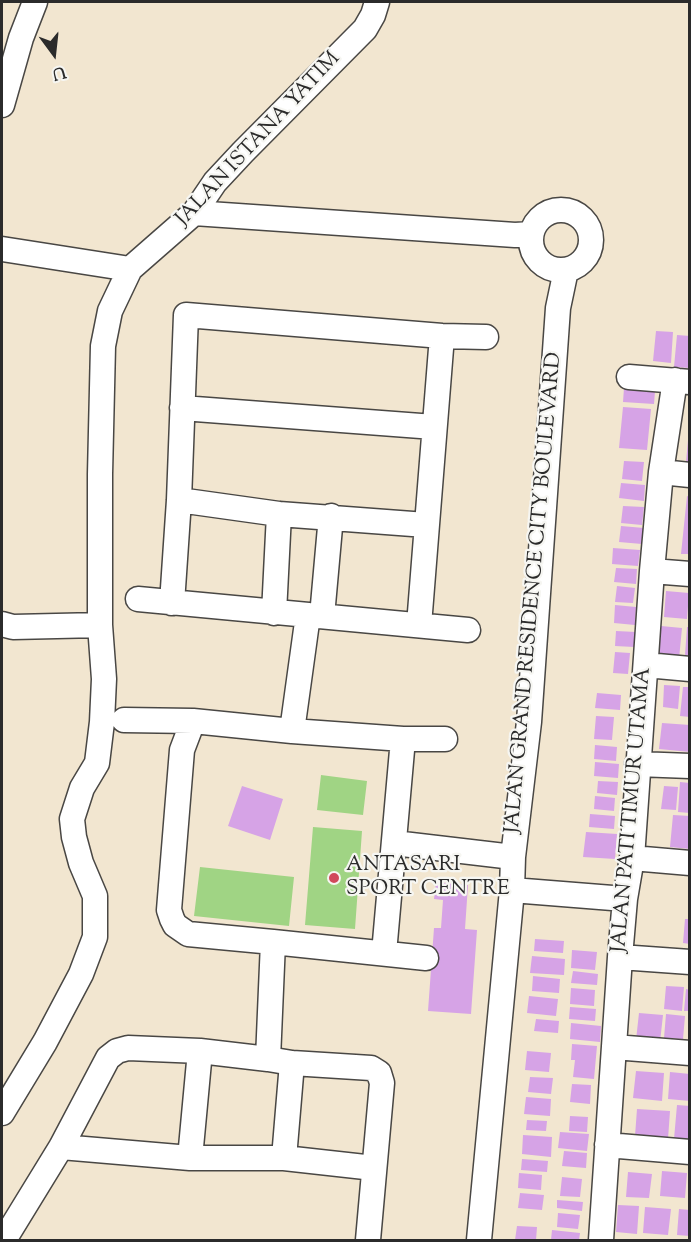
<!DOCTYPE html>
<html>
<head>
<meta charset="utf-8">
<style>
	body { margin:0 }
	#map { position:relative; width:691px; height:1242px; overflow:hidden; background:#f2e6d0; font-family:"Sorts Mill Goudy",serif }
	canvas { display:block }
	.frame { position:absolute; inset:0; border:3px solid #2b2b2b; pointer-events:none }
	.north { position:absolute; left:24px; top:24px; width:60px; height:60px; -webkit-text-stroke:4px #f6f6f2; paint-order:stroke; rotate:165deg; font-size:16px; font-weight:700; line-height:24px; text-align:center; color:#2b2b2b }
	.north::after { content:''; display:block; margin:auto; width:21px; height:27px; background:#2b2b2b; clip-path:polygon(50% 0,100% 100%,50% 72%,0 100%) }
</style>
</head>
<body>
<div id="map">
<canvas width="691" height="1242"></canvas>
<div class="frame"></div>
<div class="north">U</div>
</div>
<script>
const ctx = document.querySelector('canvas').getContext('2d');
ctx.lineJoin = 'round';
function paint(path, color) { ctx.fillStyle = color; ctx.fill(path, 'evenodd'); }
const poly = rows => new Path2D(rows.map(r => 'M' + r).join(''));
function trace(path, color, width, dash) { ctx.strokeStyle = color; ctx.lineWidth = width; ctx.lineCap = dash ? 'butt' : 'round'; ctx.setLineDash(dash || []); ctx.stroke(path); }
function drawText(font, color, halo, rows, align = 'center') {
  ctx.font = font + ' "Sorts Mill Goudy",serif'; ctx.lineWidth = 4.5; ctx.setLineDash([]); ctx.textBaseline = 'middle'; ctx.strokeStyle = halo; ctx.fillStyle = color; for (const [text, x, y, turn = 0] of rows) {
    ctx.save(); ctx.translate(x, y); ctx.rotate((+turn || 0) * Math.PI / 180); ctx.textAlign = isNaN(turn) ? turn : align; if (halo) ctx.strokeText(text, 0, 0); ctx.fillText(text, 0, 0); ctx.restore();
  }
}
const green = poly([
	[321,775,367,781,363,815,317,810],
	[313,827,362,831,355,929,305,925],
	[200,867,294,877,289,926,194,916]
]);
const building = poly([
	[656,331,673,332,671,363,653,361],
	[677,335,690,336,690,368,674,367],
	[624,388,655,391,654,404,623,402],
	[623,407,651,409,647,450,619,448],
	[688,440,690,440,690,463,686,462],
	[624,461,644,462,642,481,622,479],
	[621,483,645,485,644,501,619,498],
	[687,496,690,497,690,554,681,554],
	[623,506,644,507,642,525,621,523],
	[621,526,644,528,642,544,619,542],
	[613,548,640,550,638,566,612,564],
	[616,568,637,569,636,584,614,582],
	[617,586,635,588,633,603,615,602],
	[666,591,689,593,687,619,664,617],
	[615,605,636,607,635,625,614,623],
	[661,626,682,628,679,659,658,657],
	[687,627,690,627,690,656,685,655],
	[616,631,636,632,634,647,615,646],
	[615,652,630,653,628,674,613,673],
	[664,685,680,686,678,709,663,707],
	[683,687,690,687,690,717,680,716],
	[597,693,621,695,620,710,595,708],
	[596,716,614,717,612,740,594,739],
	[662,723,690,725,690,752,659,749],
	[595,745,617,747,616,761,594,759],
	[595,762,619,764,618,778,594,776],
	[598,781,618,782,617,795,597,793],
	[680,782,690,783,690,813,678,812],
	[242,786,283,799,270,840,228,826],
	[664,786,678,787,676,810,661,809],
	[595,796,615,798,614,811,594,809],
	[590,814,615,816,614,829,589,827],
	[673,815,690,816,690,849,670,847],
	[586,832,617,834,615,859,583,857],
	[436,882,468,885,465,929,477,930,471,1014,428,1011,434,928,441,928,443,900,434,899],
	[685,919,690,919,690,944,683,943],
	[535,939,564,941,563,953,534,951],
	[572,950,597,952,595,970,571,968],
	[532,956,565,959,564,975,530,973],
	[573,971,598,974,597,985,571,983],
	[533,976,560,979,559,993,532,991],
	[666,986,684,987,682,1011,664,1009],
	[571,988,595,990,594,1006,570,1004],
	[686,989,690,990,690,1011,684,1011],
	[529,996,558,999,556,1016,527,1013],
	[570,1007,596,1009,595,1021,569,1019],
	[639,1013,663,1015,660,1042,636,1040],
	[666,1014,685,1016,683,1039,664,1038],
	[536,1019,559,1021,558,1033,534,1031],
	[571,1023,601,1026,600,1042,570,1039],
	[572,1044,597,1046,594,1079,573,1077,575,1060,571,1060],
	[527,1051,551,1053,549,1072,525,1070],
	[636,1071,664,1073,662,1101,633,1098],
	[670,1072,690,1074,690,1101,668,1099],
	[530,1077,553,1078,551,1094,528,1092],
	[572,1084,591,1085,590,1104,570,1102],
	[526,1097,551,1099,550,1116,524,1114],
	[677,1105,690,1106,690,1140,674,1139],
	[637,1109,670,1111,668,1139,635,1136],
	[570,1116,588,1117,587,1132,569,1131],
	[527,1120,547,1121,546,1131,526,1130],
	[560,1132,589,1134,587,1151,558,1148],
	[523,1135,552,1137,551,1157,522,1154],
	[564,1151,587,1153,586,1168,562,1166],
	[522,1159,548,1161,547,1172,521,1170],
	[662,1171,687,1173,685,1198,660,1196],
	[628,1172,652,1174,649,1198,626,1197],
	[519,1173,542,1175,541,1190,518,1188],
	[562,1177,582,1179,580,1197,560,1196],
	[520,1193,544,1195,542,1210,518,1208],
	[557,1200,583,1202,582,1211,557,1208],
	[618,1205,639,1206,637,1234,616,1232],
	[645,1207,671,1209,668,1235,643,1233],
	[679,1209,690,1210,690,1236,677,1235],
	[558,1213,580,1215,578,1229,557,1227],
	[517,1226,537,1227,536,1240,515,1240],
	[552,1230,580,1233,579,1240,551,1240]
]);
const minor = poly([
	[2,105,21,38,35,2],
	'531 240a30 30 0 1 1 60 0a30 30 0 1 1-60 0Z',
	[194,213,515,235,531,234],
	[2,249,130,269],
	[629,377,690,382],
	[182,408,434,427],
	[661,472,690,475],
	[179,500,279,514,426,525],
	[652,571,690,574],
	[138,599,468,630],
	[172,603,179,500,186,315,442,336,486,337],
	[274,613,279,514],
	[308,615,292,731,403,739,445,739],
	[322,616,331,516],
	[2,624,13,627,100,625],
	[419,625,442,336],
	[646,665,690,669],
	[124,720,193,721],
	[637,764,690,766],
	[394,843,513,857],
	[632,858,690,863],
	[512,890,625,899],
	[273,942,188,934,175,925,172,919,169,910,182,750,193,721,292,731],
	[384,953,403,739],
	[620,957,690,962],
	[614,1047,690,1053],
	[268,1059,273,942,426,958],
	[2,1113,45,1042,81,974,95,937,95,896,81,863,74,837,72,819,82,788,97,763,102,722,104,679,100,625,100,474,103,346,110,311,130,269,194,213,215,182,243,152,365,29,373,15,377,2],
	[607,1145,690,1152],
	[61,1147,190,1158,284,1158,374,1168],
	[190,1158,200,1051],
	[284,1158,292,1063],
	[4,1240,61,1147,108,1058,117,1051,128,1048,200,1051,268,1059,292,1063,371,1068,379,1073,382,1083,368,1240],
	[479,1240,512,890,513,857,529,722,558,308,566,270],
	[601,1240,620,957,625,899,632,858,652,571,661,472,675,380]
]);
const markers = [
	[334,878,6,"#d1495b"]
];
const streetNames = [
	["JALAN ISTANA YATIM",259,140,-47],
	["JALAN GRAND RESIDENCE CITY BOULEVARD",535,593,-85],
	["JALAN PATI TIMUR UTAMA",633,810,-85]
];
const poiNames = [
	["ANTASARI",346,866],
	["SPORT CENTRE",346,890]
];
paint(green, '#a0d484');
paint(building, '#d6a3e6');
trace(minor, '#494744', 27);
trace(minor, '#fff', 24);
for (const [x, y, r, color] of markers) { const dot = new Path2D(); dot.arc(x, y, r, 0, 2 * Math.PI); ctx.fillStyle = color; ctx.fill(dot); trace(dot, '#f6f6f2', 2); }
drawText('21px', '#2b2b2b', '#f6f6f2', streetNames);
drawText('21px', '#2b2b2b', '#f6f6f2', poiNames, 'left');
</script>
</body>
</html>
